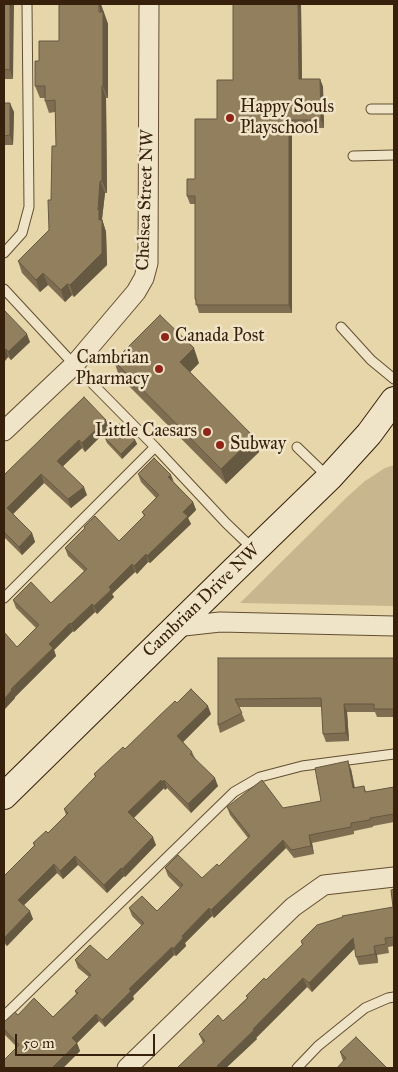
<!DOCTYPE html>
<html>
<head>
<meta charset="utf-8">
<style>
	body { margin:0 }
	#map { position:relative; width:398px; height:1072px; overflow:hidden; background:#e6d6a9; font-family:"IM FELL Great Primer",serif }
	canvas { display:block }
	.frame { position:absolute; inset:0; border:5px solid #37200c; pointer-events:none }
	.scale { position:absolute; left:15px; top:1034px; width:140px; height:22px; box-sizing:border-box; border:2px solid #37200c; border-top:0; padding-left:6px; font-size:15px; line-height:18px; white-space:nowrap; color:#37200c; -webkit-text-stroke:4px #efe4c7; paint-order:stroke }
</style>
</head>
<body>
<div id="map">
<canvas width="398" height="1072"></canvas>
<div class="frame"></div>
<div class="scale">50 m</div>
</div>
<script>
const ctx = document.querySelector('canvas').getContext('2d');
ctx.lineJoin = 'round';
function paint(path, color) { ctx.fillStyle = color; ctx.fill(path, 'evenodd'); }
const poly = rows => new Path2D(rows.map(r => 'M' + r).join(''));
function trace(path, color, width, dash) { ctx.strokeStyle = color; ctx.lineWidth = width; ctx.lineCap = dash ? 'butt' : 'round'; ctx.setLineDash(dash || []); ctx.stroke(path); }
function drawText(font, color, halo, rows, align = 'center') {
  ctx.font = font + ' "IM FELL Great Primer",serif'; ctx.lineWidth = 5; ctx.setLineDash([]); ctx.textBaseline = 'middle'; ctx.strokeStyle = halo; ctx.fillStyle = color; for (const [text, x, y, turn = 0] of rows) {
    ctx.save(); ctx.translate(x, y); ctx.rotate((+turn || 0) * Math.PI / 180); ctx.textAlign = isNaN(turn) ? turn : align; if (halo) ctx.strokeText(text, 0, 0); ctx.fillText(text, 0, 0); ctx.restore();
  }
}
const green = poly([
	[394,465,394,606,240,603,347,497,365,481,385,468]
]);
const lane = poly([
	[371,109,394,109],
	[353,156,394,155],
	[4,253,22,233,29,207,27,4],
	[4,289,80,371,155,447,226,523,252,548],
	[341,327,371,360,394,379],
	[297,447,327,476],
	[4,598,155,447],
	[4,1016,234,792,260,777,302,766,394,754],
	[297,1068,318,1046,365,1008,388,998,394,997]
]);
const street = poly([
	[4,431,75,364,136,292,144,278,148,263,149,4],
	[175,627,220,622,394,626],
	[127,1068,293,907,324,885,394,877]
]);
const secondary = poly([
	[4,796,230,574,329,478,369,434,394,400]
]);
const wall = poly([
	[4,4,13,79,4,79],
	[233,4,301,4,302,79,320,79,323,87,324,128,292,128,292,313,199,313,195,299,195,204,190,204,187,196,195,179,217,119,233,80],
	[104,11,104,13,108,24,108,98,106,98,107,193,105,193,102,219,106,232,107,265,74,297,72,295,65,302,48,285,40,292,22,273,18,261,49,230,56,146,55,112,49,113,45,101,45,98,40,98,35,86,39,61,59,41],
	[4,103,14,112,13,145,4,145],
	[4,310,30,342,11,360,8,357,4,362],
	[114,361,199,363,190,372,254,437,259,452,226,484,119,376],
	[84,397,109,428,85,452,82,448,63,466,87,495,71,508,44,483,13,514,32,533,35,542,22,555,4,537,4,475],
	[105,438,135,440,137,444,122,459,107,443],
	[138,474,174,482,193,502,196,510,188,518,191,524,150,563,148,562,137,574,135,572,112,594,114,597,97,614,95,612,74,632,73,631,54,650,56,656,15,697,15,698,4,710,17,647,36,628,16,608,13,600,51,603,84,571,68,556,65,548,85,528,84,527,119,541,144,516,142,512,156,498,141,482],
	[218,658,394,658,394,717,377,717,375,712,347,712,349,741,326,742,323,734,322,707,239,707,245,721,220,733,218,725],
	[177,703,211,714,183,742,192,752,195,758,218,786,191,813,167,788,165,790,164,788,134,818,156,845,125,877,124,876,107,893,78,865,63,879,57,873,24,905,33,919,7,946,4,943,4,876,34,846,33,843,48,833,66,815,64,809,95,777,94,774,125,749],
	[351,769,355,788,364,786,366,792,394,787,394,822,373,826,373,827,354,831,354,834,312,843,314,854,294,858,286,848,214,918,212,916,185,943,186,946,176,956,174,955,133,996,134,999,105,1027,99,1021,77,1043,80,1051,63,1068,4,1068,17,1047,4,1034,4,1022,18,1015,53,1017,76,994,75,991,89,977,78,968,75,960,107,960,142,926,132,916,129,908,157,911,180,888,168,876,165,868,202,878,219,866,248,838,230,815,227,807,283,808,321,801],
	[394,889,394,946,388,947,389,953,377,955,378,963,359,965,356,957,355,948,312,992,307,987,256,1038,257,1039,226,1068,177,1068,203,1043,199,1034,223,1021,247,998,246,996,266,980,302,945,301,941,393,907],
	[340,1052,387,1068,343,1061]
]);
const shadedWall = poly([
	[10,4,14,4,13,79,10,70],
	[99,4,101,4,108,24,108,98,103,86],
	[298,4,301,4,302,87,299,79],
	[320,79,323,87,324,128,321,120],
	[102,86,106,98,107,193,102,181],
	[10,103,14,112,13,145,10,135],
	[289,120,292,128,292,313,289,305],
	[100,181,105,193,102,219,106,232,107,265,74,297,70,285,98,210],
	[43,273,48,285,40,292,36,280],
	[67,284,72,295,65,302,61,290],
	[27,334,30,342,11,360,8,352],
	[194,348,199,363,185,377,180,362],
	[6,349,8,357,4,362,4,351],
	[106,420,109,428,85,452,82,443],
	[254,437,259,452,226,484,221,469],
	[79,440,82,448,60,469,57,461],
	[135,440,137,444,122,459,121,454],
	[41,474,44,483,10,517,7,508],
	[171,475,174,482,168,477],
	[84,487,87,495,71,508,68,499],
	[193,502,196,510,188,518,191,524,150,563,147,556,183,512],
	[32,533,35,542,22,555,19,547],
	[146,554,148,562,137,574,134,566],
	[132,564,135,572,112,594,114,597,97,614,94,606,109,587],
	[92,604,95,612,74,632,71,624],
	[70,623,73,631,54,650,56,656,15,697,15,698,4,710,4,699,49,644],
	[344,704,347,712,349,741,346,733],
	[208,706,211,714,180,745,177,736],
	[348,761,351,769,356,796,353,788],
	[215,778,218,786,191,813,188,804],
	[161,780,164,788,131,820,128,812],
	[164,780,167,788,165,790,162,782],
	[309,835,312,843,314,854,311,846],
	[153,837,156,845,125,877,122,869],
	[283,840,286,848,214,918,211,910],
	[75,856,78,865,63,879,60,871],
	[54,864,57,873,21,908,18,900],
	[121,868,124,876,107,893,104,885],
	[209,908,212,916,185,943,186,946,176,956,173,949,182,936],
	[30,911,33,919,7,946,4,938],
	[353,938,356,947,312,992,309,983],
	[374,946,377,955,378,963,375,954],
	[172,947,174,955,133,996,134,999,105,1027,102,1020,129,989],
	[303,978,307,987,256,1038,257,1039,226,1068,217,1068,217,1066],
	[96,1014,99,1021,75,1045,72,1038],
	[77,1043,80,1051,63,1068,52,1068]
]);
const building = poly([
	[4,4,10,4,10,70,4,69,4,4],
	[59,4,99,4,99,12,103,12,103,86,102,86,102,181,100,181,98,210,99,210,99,220,102,220,102,253,70,285,67,284,61,290,43,273,36,280,18,261,49,230,48,200,51,200,52,146,56,146,55,100,45,101,45,86,35,86,35,61,39,61,39,41,59,41,59,4],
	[233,4,298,4,299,79,320,79,321,120,289,120,289,305,196,305,196,299,195,299,195,196,187,196,187,179,195,179,195,119,217,119,217,80,233,80,233,4],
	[4,103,10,103,10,135,4,136,4,103],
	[4,310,27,334,8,352,6,349,4,351,4,310],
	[160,315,194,348,180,362,254,437,221,469,114,361,160,315],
	[84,397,106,420,82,443,79,440,57,461,84,487,68,499,41,474,7,508,32,533,19,547,4,532,4,475,84,397],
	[119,424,135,440,121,454,105,438,119,424],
	[154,458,171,475,168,477,193,502,183,512,188,516,147,556,146,554,134,566,132,564,109,587,111,590,94,606,92,604,71,624,70,623,49,644,53,648,11,689,12,690,4,699,4,632,17,647,39,625,13,600,31,582,51,603,87,569,65,548,85,528,84,527,95,516,119,541,145,515,142,512,159,495,138,474,154,458],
	[218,658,394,658,394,709,374,709,374,704,344,704,346,733,323,734,321,698,235,699,242,713,218,725,218,658],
	[191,689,208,706,177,736,192,752,190,754,215,778,188,804,164,780,162,782,161,780,128,812,153,837,122,869,121,868,104,885,75,856,60,871,54,864,18,900,30,911,4,938,4,876,35,845,33,843,46,831,48,833,68,813,64,809,96,776,94,774,123,747,125,749,158,717,175,701,177,703,191,689],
	[348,761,353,788,364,786,365,792,394,787,394,814,370,818,370,820,351,823,351,827,309,835,311,846,291,850,283,840,211,910,209,908,182,936,183,938,173,949,172,947,129,989,131,991,102,1020,96,1014,72,1038,77,1043,52,1068,4,1068,4,1060,19,1045,4,1029,4,1022,15,1012,18,1015,34,998,53,1017,78,993,75,991,91,975,75,960,90,945,107,960,144,923,129,908,142,896,157,911,183,885,165,868,178,855,202,878,217,864,219,866,250,836,227,807,262,780,283,808,321,801,315,768,348,761],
	[394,889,394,937,385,938,386,944,374,946,375,954,356,957,353,938,309,983,303,978,253,1029,254,1030,217,1066,219,1068,177,1068,205,1041,199,1034,218,1015,223,1021,248,998,246,996,264,978,266,980,303,944,301,941,317,925,343,917,342,916,393,907,391,890,394,889],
	[356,1037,387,1068,337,1068,346,1058,340,1052,356,1037]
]);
const markers = [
	[230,118,5,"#8f2418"],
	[165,337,5,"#8f2418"],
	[159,369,5,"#8f2418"],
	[207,432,5,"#8f2418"],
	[220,445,5,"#8f2418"]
];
const poiNames = [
	["Happy Souls",240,108],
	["Playschool",240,129],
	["Canada Post",175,337],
	["Cambrian",149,359,"right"],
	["Pharmacy",149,380,"right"],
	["Little Caesars",197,432,"right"],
	["Subway",230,445]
];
const streetNames = [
	["Chelsea Street NW",146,200,-88],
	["Cambrian Drive NW",202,601,-44]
];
paint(green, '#c8b78e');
trace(lane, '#634e33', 11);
trace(street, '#634e33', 21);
trace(secondary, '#37200c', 28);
trace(lane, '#efe4c7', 9);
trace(street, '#efe4c7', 19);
trace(secondary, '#efe4c7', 26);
paint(wall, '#7e6d51');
paint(shadedWall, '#665942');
paint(building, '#927f5e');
trace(building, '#665942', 1);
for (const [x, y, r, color] of markers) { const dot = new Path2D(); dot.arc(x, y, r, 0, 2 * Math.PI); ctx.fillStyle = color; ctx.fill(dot); trace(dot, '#efe4c7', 2); }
drawText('18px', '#37200c', '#efe4c7', poiNames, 'left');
drawText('18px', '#37200c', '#efe4c7', streetNames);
</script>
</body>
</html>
